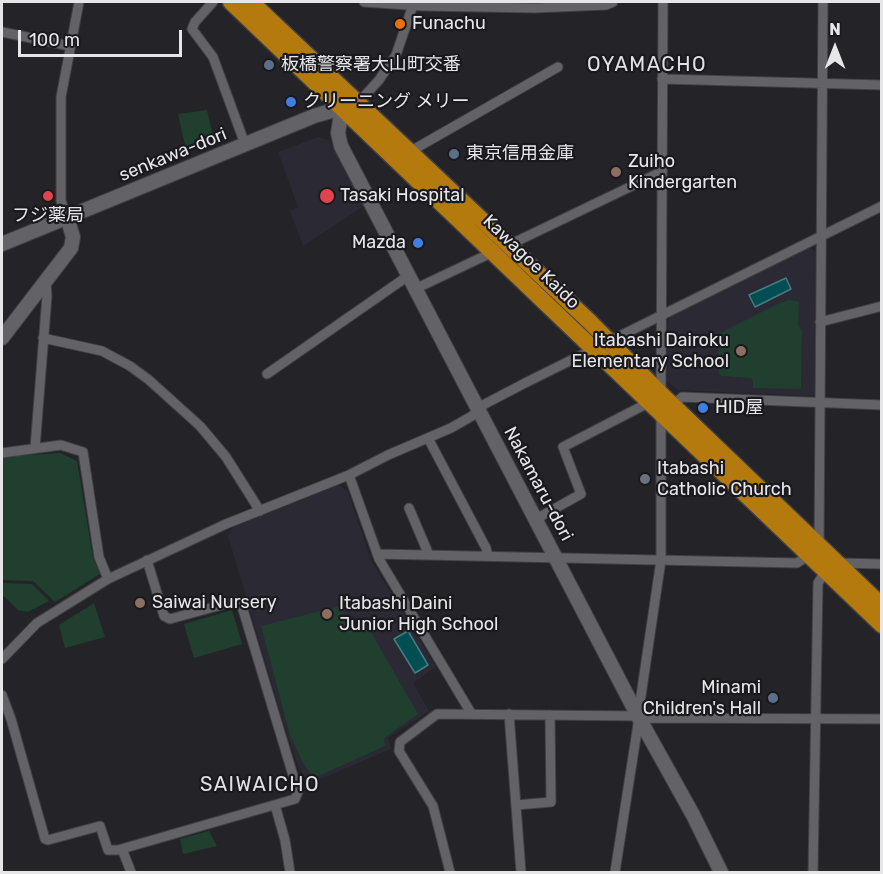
<!DOCTYPE html>
<html>
<head>
<meta charset="utf-8">
<style>
	body { margin:0 }
	#map { position:relative; width:883px; height:874px; overflow:hidden; background:#242327; font-family:Rubik,sans-serif }
	canvas { display:block }
	.frame { position:absolute; inset:0; border:3px solid #e6e5e8; pointer-events:none }
	.north { position:absolute; left:805px; top:18px; width:60px; height:60px; -webkit-text-stroke:4px #1a1a1e; paint-order:stroke; rotate:0deg; font-size:16px; font-weight:700; line-height:24px; text-align:center; color:#e6e5e8 }
	.north::after { content:''; display:block; margin:auto; width:21px; height:27px; background:#e6e5e8; clip-path:polygon(50% 0,100% 100%,50% 72%,0 100%) }
	.scale { position:absolute; left:18px; top:30px; width:164px; height:27px; box-sizing:border-box; border:3px solid #e6e5e8; border-top:0; padding-left:8px; font-size:18px; line-height:21px; white-space:nowrap; color:#e6e5e8; -webkit-text-stroke:4px #1a1a1e; paint-order:stroke }
</style>
</head>
<body>
<div id="map">
<canvas width="883" height="874"></canvas>
<div class="frame"></div>
<div class="north">N</div>
<div class="scale">100 m</div>
</div>
<script>
const ctx = document.querySelector('canvas').getContext('2d');
ctx.lineJoin = 'round';
function paint(path, color) { ctx.fillStyle = color; ctx.fill(path, 'evenodd'); }
const poly = rows => new Path2D(rows.map(r => 'M' + r).join(''));
function trace(path, color, width, dash) { ctx.strokeStyle = color; ctx.lineWidth = width; ctx.lineCap = dash ? 'butt' : 'round'; ctx.setLineDash(dash || []); ctx.stroke(path); }
function drawText(font, color, halo, rows, align = 'center') {
  ctx.font = font + ' Rubik,"Noto Sans JP",sans-serif'; ctx.lineWidth = 4.5; ctx.setLineDash([]); ctx.textBaseline = 'middle'; ctx.strokeStyle = halo; ctx.fillStyle = color; for (const [text, x, y, turn = 0] of rows) {
    ctx.save(); ctx.translate(x, y); ctx.rotate((+turn || 0) * Math.PI / 180); ctx.textAlign = isNaN(turn) ? turn : align; if (halo) ctx.strokeText(text, 0, 0); ctx.fillText(text, 0, 0); ctx.restore();
  }
}
const built = poly([
	[318,137,329,140,364,206,303,246,290,211,298,207,278,152],
	[809,247,815,252,815,394,811,396,678,390,667,381,668,322,671,316],
	[339,485,348,492,371,560,436,667,413,683,429,711,388,738,391,749,309,784,298,766,286,731,228,536,233,527]
]);
const green = poly([
	[207,110,213,137,186,149,178,114],
	[789,300,799,302,798,326,802,330,801,389,753,388,753,381,751,378,722,376,719,374,718,336,720,333,782,302],
	[60,453,77,461,93,558,100,574,55,602,33,581,2,580,2,457],
	[2,583,32,584,49,601,28,612,18,610,5,597,2,596],
	[94,603,105,637,65,648,59,625],
	[340,606,352,628,360,632,368,627,418,714,384,738,385,746,314,778,303,763,290,735,261,626],
	[232,610,242,644,194,658,184,624],
	[209,831,217,846,183,854,180,839]
]);
const water = poly([
	[786,278,791,289,755,307,749,295,786,278],
	[408,631,428,665,415,673,394,639,408,631]
]);
const street = poly([
	[213,2,195,22,192,29,213,57,245,144],
	[364,2,422,6,535,8,606,5,613,2],
	[2,32,70,46],
	[662,79,882,85],
	[359,102,379,80,396,55,413,5],
	[411,151,558,67],
	[67,217,61,201,61,97,79,2],
	[509,245,661,172],
	[415,289,493,252],
	[820,322,882,306],
	[43,338,102,351,130,366,149,380,200,426,226,457,260,511],
	[267,374,408,276],
	[661,392,663,2],
	[673,405,682,397,882,405],
	[428,438,486,548,488,556],
	[35,448,47,296,46,282],
	[2,453,61,445,83,452,99,557,108,579],
	[349,475,379,559,471,713],
	[409,508,429,555],
	[536,519,581,494,563,447,650,402],
	[377,554,797,563,809,555,819,545,823,2],
	[840,563,882,564],
	[2,659,37,623,108,579,226,524,349,475,388,455,451,428,472,416,483,405,525,383,882,206],
	[2,695,11,719,45,839,48,840,100,826,108,850,118,850,295,799,298,792,241,603,236,601,170,619,164,616,147,560],
	[509,714,521,872],
	[275,805,285,840,290,872],
	[516,805,551,802,550,715],
	[122,849,131,872],
	[450,872,433,806,399,751,400,742,437,714,638,716,661,560,661,414],
	[615,872,639,718,882,719],
	[813,872,818,583,827,569]
]);
const secondary = poly([
	[342,108,338,133,341,146,639,718,693,815,721,872],
	[2,244,314,116,348,106],
	[2,338,71,248,73,237,67,217]
]);
const highway = poly([
	[231,2,882,625],
	[251,2,590,322,661,394,882,606]
]);
const markers = [
	[400,24,6,"#e8710a"],
	[269,65,6,"#5c6f8a"],
	[291,102,6,"#3f7fe0"],
	[454,154,6,"#5c6f8a"],
	[616,172,6,"#8d6e63"],
	[48,196,6,"#e0444e"],
	[327,196,8,"#e0444e"],
	[418,243,6,"#3f7fe0"],
	[741,351,6,"#8d6e63"],
	[703,408,6,"#3f7fe0"],
	[645,479,6,"#6b7280"],
	[140,603,6,"#8d6e63"],
	[327,614,6,"#8d6e63"],
	[773,698,6,"#5c6f8a"]
];
const poiNames = [
	["Funachu",412,24],
	["板橋警察署大山町交番",281,65],
	["クリーニング メリー",303,102],
	["東京信用金庫",466,154],
	["Zuiho",628,162],
	["Kindergarten",628,183],
	["Tasaki Hospital",340,196],
	["フジ薬局",48,216,"center"],
	["Mazda",406,243,"right"],
	["Itabashi Dairoku",729,341,"right"],
	["Elementary School",729,362,"right"],
	["HID屋",715,408],
	["Itabashi",657,469],
	["Catholic Church",657,490],
	["Saiwai Nursery",152,603],
	["Itabashi Daini",339,604],
	["Junior High School",339,625],
	["Minami",761,688,"right"],
	["Children's Hall",761,709,"right"]
];
const streetNames = [
	["senkawa-dori",173,155,-22],
	["Kawagoe Kaido",531,262,44],
	["Nakamaru-dori",538,484,62]
];
const neighbourhoodNames = [
	["OYAMACHO",647,65],
	["SAIWAICHO",260,785]
];
paint(built, '#2b2933');
paint(green, '#203f2f');
paint(water, '#034e52');
trace(water, '#477b7f', 1.5);
trace(street, '#414044', 11);
trace(secondary, '#414044', 16);
trace(highway, '#414044', 19);
trace(street, '#636267', 9);
trace(secondary, '#636267', 14);
trace(highway, '#b47a0e', 16);
for (const [x, y, r, color] of markers) { const dot = new Path2D(); dot.arc(x, y, r, 0, 2 * Math.PI); ctx.fillStyle = color; ctx.fill(dot); trace(dot, '#1a1a1e', 2); }
drawText('18px', '#e6e5e8', '#1a1a1e', poiNames, 'left');
drawText('18px', '#e6e5e8', '#1a1a1e', streetNames);
ctx.letterSpacing = '1.5px';
drawText('20px', '#e1e0e5', '#1a1a1e', neighbourhoodNames);
ctx.letterSpacing = '0px';
</script>
</body>
</html>
